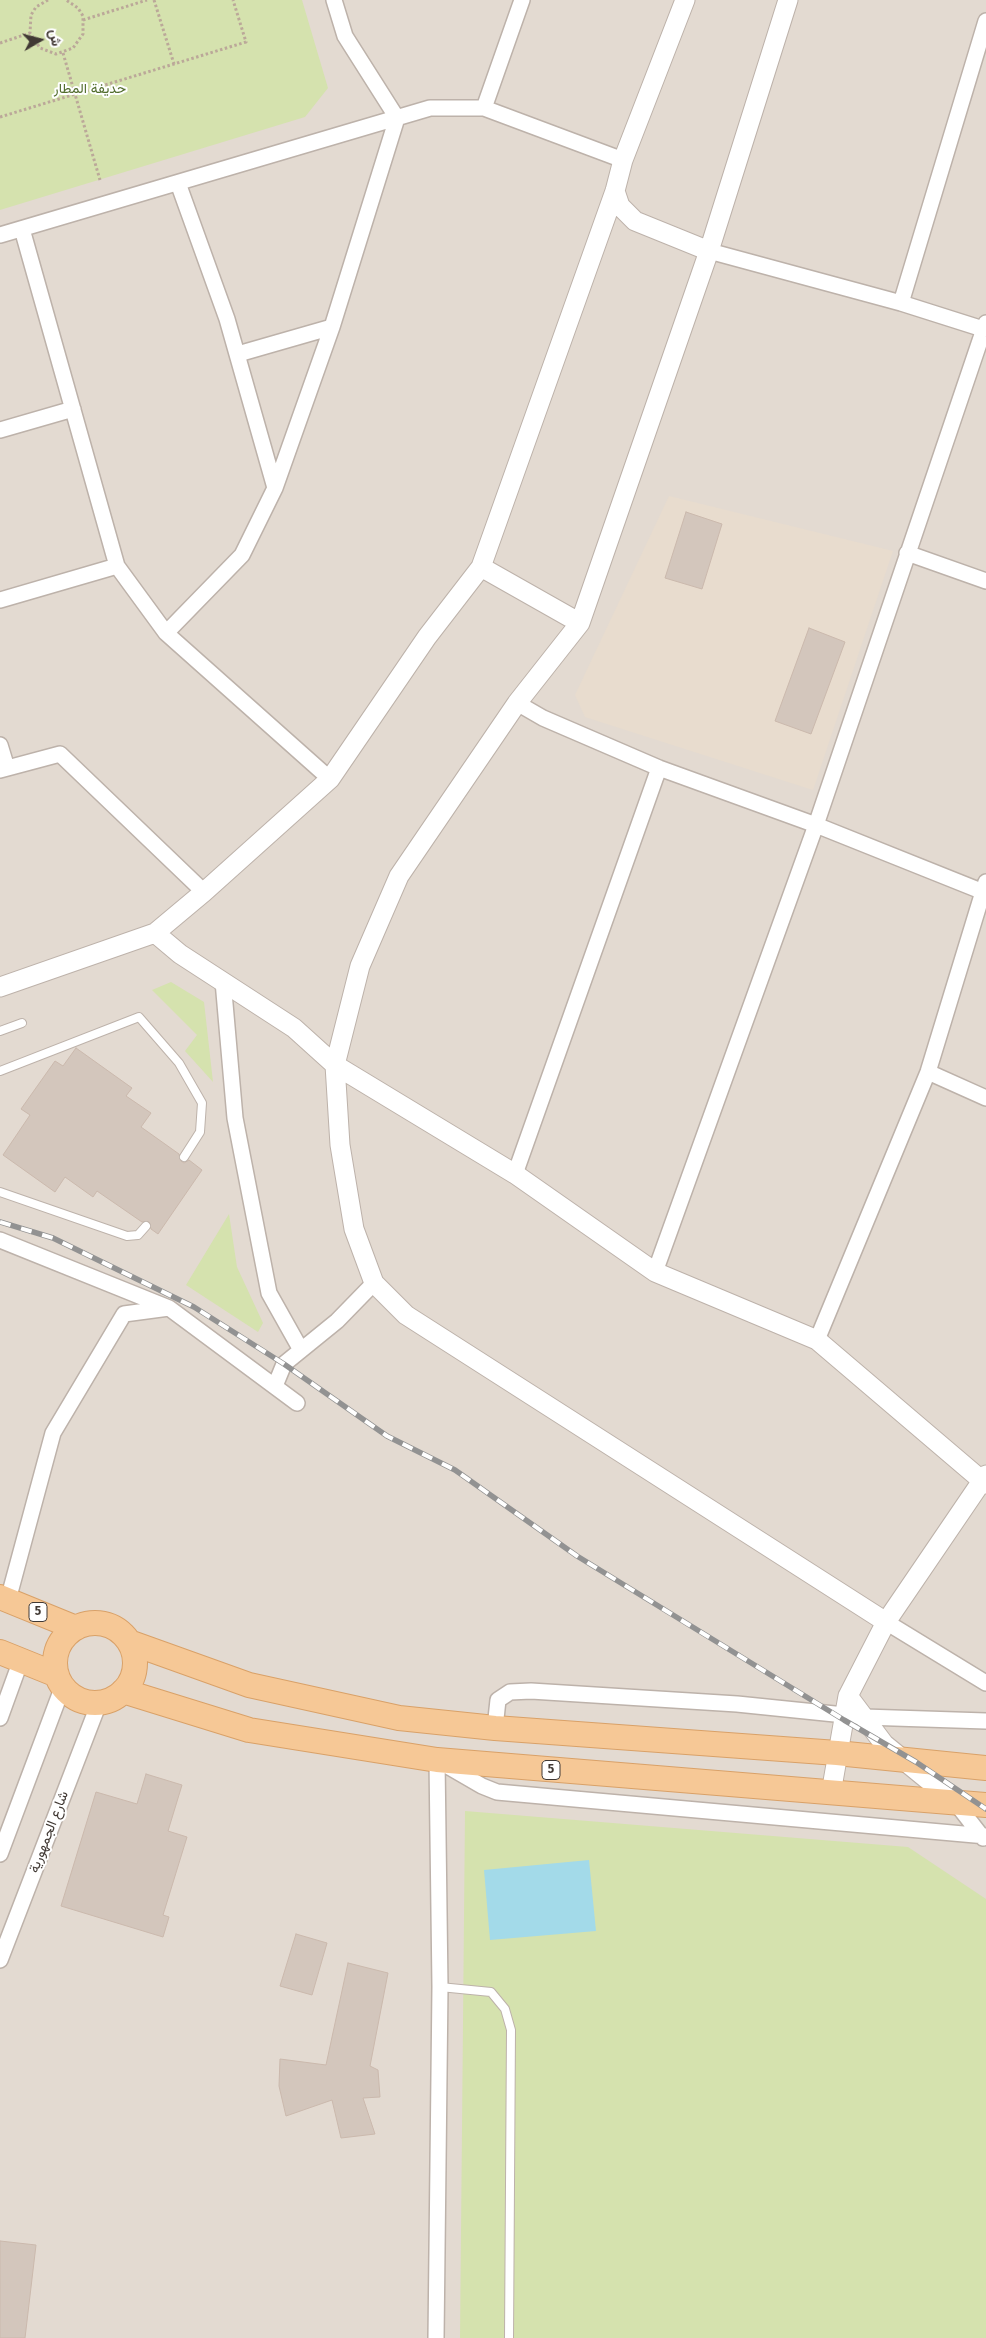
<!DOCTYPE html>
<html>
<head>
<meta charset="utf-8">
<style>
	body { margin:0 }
	#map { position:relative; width:986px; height:2338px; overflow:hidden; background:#f0e9e3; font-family:"Fira Sans",Vazirmatn,sans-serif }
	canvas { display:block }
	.north { position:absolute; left:15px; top:15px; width:50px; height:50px; -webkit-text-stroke:4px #fff; paint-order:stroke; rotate:82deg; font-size:14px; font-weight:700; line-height:20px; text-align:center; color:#413934 }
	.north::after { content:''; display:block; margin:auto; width:18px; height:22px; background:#413934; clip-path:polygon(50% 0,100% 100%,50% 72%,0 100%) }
</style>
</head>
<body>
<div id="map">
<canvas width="986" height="2338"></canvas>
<div class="north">ش</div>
</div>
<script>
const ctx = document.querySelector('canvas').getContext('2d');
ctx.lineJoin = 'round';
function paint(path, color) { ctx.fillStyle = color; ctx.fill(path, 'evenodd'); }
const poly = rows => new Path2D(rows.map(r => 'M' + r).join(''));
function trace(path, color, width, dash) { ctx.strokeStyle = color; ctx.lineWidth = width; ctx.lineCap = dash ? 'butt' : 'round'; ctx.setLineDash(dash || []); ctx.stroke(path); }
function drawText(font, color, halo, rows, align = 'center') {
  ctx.font = font + ' "Fira Sans",Vazirmatn,sans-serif'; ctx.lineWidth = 4; ctx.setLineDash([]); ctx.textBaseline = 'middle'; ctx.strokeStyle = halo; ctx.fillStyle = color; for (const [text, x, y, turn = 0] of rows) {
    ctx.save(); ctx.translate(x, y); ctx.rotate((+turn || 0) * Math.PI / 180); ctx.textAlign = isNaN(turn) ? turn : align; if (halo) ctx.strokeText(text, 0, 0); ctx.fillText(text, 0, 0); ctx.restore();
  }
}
const residential = poly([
	[0,0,986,0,986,2338,0,2338]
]);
const education = poly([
	[669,496,893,551,813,790,585,717,575,695]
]);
const green = poly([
	[0,0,302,0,328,88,305,117,0,210],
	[171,982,204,1002,213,1082,185,1051,197,1035,152,990],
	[229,1214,237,1267,263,1323,258,1332,186,1285],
	[465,1811,908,1847,986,1899,986,2338,460,2338]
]);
const water = poly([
	[589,1860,596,1931,490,1940,484,1870]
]);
const building = poly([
	[686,512,722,524,702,589,665,578,686,512],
	[809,628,845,642,811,734,775,721,809,628],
	[76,1048,132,1088,126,1096,151,1113,141,1127,179,1154,181,1161,184,1163,189,1160,202,1170,158,1234,151,1229,149,1222,142,1222,97,1191,93,1197,65,1177,55,1192,3,1155,30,1115,21,1109,55,1061,63,1066,76,1048],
	[146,1774,182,1785,168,1831,187,1837,163,1915,169,1917,163,1937,61,1906,96,1792,137,1804,146,1774],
	[296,1934,327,1943,312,1995,280,1986,296,1934],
	[348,1963,388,1973,370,2066,378,2070,380,2097,363,2098,375,2134,341,2138,332,2100,286,2116,279,2086,280,2059,326,2065,348,1963],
	[0,2241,36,2245,25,2338,0,2338,0,2241]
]);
const path = poly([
	[48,0,36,7,31,15,30,33,40,48,56,54,73,48,83,34,83,16,78,8,66,0],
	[154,0,174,64],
	[83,20,147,0],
	[0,43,30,33],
	[63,53,100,180],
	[0,117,246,42,233,0]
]);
const service = poly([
	[0,1031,22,1023],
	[0,1071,139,1017,179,1063,202,1103,200,1132,184,1157],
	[0,1192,127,1236,138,1235,146,1226],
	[440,1987,491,1992,505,2009,511,2030,509,2338]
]);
const minor = poly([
	[484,108,522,0],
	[178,183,227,319,275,488],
	[22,229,117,566,166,633,330,779],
	[0,235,430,108,484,108,623,160],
	[709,251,901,303,983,329],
	[901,303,986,21],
	[238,354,332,327],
	[0,430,73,409],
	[907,553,986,581],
	[0,600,117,566],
	[166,633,242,555,275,488,332,327,397,118,345,36,334,0],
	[517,703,543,718,659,768,816,825,986,893],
	[0,745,7,768],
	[0,770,60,754,204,892],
	[223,981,235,1118,269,1293,301,1350],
	[928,1072,986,1098],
	[515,1174,659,768],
	[0,1240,169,1308,297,1403],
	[655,1272,816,825,986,323],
	[817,1340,928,1072,986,882],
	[275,1386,284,1364,337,1321,374,1283],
	[8,1600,53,1433,124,1314,169,1308],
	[886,1622,986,1683],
	[0,1718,21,1660],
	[495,1728,498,1700,510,1692,531,1691,737,1704,864,1717,986,1721],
	[444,1764,482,1786,497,1792,986,1836],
	[955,1802,983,1838],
	[0,1854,63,1686],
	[0,1960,99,1703],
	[436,2338,440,1987,437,1760]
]);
const tertiary = poly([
	[788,0,709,251,580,623,517,703,399,876,360,966,335,1065,340,1145,354,1229,374,1283,406,1315,886,1622],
	[615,191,620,206,635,221,709,251],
	[481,567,580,623],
	[155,933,180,954,294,1028,335,1065,515,1174,655,1272,817,1340,986,1484],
	[0,987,155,933,204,892,330,779,427,637,481,567,615,191,623,160,685,0],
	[848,1696,884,1744,955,1802],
	[831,1793,848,1696,886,1622,986,1475]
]);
const primary = poly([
	[0,1597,76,1628],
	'55 1663a40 40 0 1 1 80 0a40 40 0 1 1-80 0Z',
	[129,1642,249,1685,399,1718,495,1728,837,1753,986,1768],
	[0,1652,57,1675],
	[123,1691,249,1730,437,1760,986,1805]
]);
const rail = poly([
	[0,1222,53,1238,194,1307,284,1364,387,1436,455,1470,577,1556,844,1720,916,1762,986,1809]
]);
const shields = [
	[38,1612,18],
	[551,1770,18]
];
const shieldNames = [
	["5",38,1612],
	["5",551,1770]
];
const parkNames = [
	["حديفة المطار",90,89]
];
const streetNames = [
	["شارع الجمهورية",49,1832,-69]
];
paint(residential, '#e3dad1');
paint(education, '#e8dcce');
paint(green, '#d5e2ae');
paint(water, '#a3dae9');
paint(building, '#d3c6bc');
trace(building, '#cbb9ad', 1);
trace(service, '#bdb2aa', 10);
trace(minor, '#bdb2aa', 18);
trace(tertiary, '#bdb2aa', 21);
trace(primary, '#d9a168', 26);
trace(path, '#bba899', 3, [2.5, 2.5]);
trace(service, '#fff', 8);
trace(minor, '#fff', 15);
trace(tertiary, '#fff', 19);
trace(primary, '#f6c896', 24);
trace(rail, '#929292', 5.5);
trace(rail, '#fff', 4, [11]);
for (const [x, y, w] of shields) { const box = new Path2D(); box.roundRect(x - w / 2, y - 9.5, w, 19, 4); ctx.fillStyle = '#fff'; ctx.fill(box); trace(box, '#413934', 1); }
drawText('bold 12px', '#413934', null, shieldNames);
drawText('14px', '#526d2d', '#fff', parkNames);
drawText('14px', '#413934', '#fff', streetNames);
</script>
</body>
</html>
